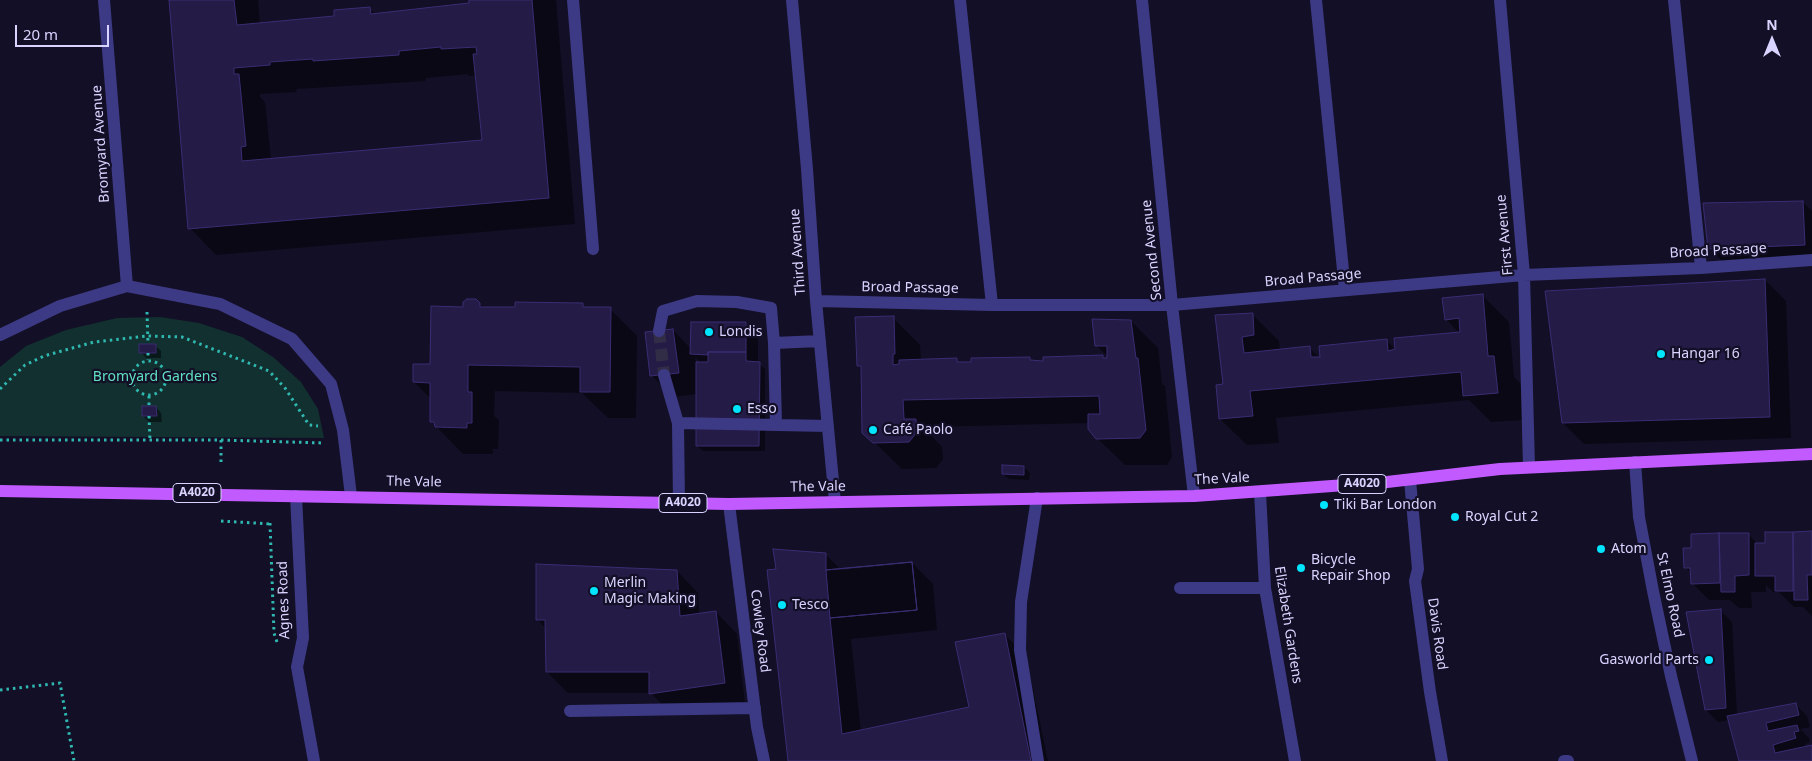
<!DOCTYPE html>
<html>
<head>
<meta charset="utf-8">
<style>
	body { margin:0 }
	#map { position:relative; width:1812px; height:761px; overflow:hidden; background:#130f26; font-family:"Noto Sans",sans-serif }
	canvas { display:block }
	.north { position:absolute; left:1747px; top:15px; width:50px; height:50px; -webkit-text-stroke:4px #130f26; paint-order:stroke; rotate:0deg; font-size:14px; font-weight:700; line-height:20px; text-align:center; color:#d9d4ff }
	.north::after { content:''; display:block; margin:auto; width:18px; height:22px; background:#d9d4ff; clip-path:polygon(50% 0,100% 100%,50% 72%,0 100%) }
	.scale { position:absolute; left:15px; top:25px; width:94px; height:22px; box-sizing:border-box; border:2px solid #d9d4ff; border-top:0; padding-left:6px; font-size:15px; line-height:18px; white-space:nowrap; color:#d9d4ff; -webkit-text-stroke:4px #130f26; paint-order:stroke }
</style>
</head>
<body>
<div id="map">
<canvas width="1812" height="761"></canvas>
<div class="north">N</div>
<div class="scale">20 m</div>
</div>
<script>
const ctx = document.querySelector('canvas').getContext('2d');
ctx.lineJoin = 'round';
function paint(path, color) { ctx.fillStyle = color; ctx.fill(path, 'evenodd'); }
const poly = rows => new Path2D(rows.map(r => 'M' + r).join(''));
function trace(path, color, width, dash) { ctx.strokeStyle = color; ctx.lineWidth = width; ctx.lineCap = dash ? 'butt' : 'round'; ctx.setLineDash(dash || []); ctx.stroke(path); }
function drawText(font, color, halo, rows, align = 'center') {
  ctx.font = font + ' "Noto Sans",sans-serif'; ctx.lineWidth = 4.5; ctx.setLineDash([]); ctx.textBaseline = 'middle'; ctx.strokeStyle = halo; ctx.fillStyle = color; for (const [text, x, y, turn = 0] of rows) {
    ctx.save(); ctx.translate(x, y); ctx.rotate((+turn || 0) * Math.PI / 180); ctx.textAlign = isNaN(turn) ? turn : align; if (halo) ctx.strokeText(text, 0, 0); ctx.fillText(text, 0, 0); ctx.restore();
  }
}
const green = poly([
	[160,317,199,323,242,337,273,357,301,382,318,409,324,438,0,436,0,367,26,346,66,330,117,318]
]);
const shadow = poly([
	[170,0,258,0,260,24,335,17,369,8,376,15,471,4,470,0,556,0,575,224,216,255,190,228],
	[468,74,469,76,477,75,484,141,271,159,265,102,260,97,260,94,296,92,297,89,425,81,426,78],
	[1803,202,1812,211,1812,262,1726,265,1709,248],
	[1765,280,1786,301,1791,438,1584,444,1563,423],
	[1482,295,1509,322,1514,377,1521,384,1524,420,1491,422,1469,400,1276,418,1279,443,1247,445,1220,419,1224,385,1217,316,1252,314,1279,341,1280,351,1309,348,1321,359,1386,340,1397,351,1460,334,1446,319],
	[475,300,484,308,582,305,586,308,610,309,637,336,636,418,608,418,582,393,495,391,494,416,499,420,498,449,493,449,493,454,463,454,431,421,431,399,414,382,431,365,464,308],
	[893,318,920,345,921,361,956,360,960,364,1029,358,1033,362,1044,362,1103,356,1106,359,1110,359,1096,345,1131,321,1158,348,1162,384,1165,386,1172,457,1167,465,1125,465,1097,438,1089,423,929,427,930,434,942,447,943,459,936,468,902,469,864,432,862,369,858,365],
	[746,323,758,335,758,363,765,369,765,451,703,451,697,446,697,394,673,397,651,375,673,330,691,349],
	[695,357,701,363,696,363],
	[155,345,161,351,161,358,146,358,141,352],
	[156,407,161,413,162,422,149,422,143,416],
	[1024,467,1030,473,1029,480,1009,479,1003,474],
	[1766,533,1812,533,1812,616,1803,607,1794,607,1779,592,1773,592,1766,585,1766,592,1751,592,1752,608,1739,608,1730,600,1709,600,1692,583,1692,574,1685,567,1692,549,1692,535,1748,534,1758,544,1766,544],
	[825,554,841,570,912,563,933,584,937,630,851,639,861,732,971,708,1005,635,1026,656,1048,761,790,761,777,570],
	[677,571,698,593,699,615,716,612,737,634,745,704,672,715,651,693,568,693,547,672,546,629,537,619],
	[1720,610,1732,622,1737,715,1795,704,1807,716,1810,727,1800,729,1809,738,1810,742,1805,744,1806,748,1812,746,1812,761,1741,761,1729,720,1718,722,1706,710]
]);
const building = poly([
	[169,0,234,0,237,25,334,16,334,10,370,7,371,14,469,3,469,0,532,0,549,198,188,229,169,0],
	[441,47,441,49,476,47,477,54,473,54,482,140,242,161,241,147,246,146,239,74,234,74,234,68,270,65,270,62,313,59,313,61,399,55,399,51,441,47],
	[1803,201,1805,245,1708,249,1703,203,1803,201],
	[1765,279,1770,417,1562,423,1545,291,1765,279],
	[1483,294,1488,356,1494,356,1498,393,1463,396,1461,372,1250,391,1253,416,1219,419,1216,385,1223,384,1215,315,1253,313,1254,335,1242,337,1244,353,1310,346,1311,357,1320,357,1319,346,1387,339,1388,351,1395,349,1394,338,1460,332,1459,318,1445,320,1442,298,1483,294],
	[467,299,476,299,480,303,480,307,515,307,515,302,583,303,583,307,611,307,610,392,580,392,580,367,468,365,468,392,472,392,472,423,467,423,467,428,435,427,434,422,430,422,430,383,413,382,413,364,430,364,431,306,463,307,463,302,467,299],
	[894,316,895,354,893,354,893,365,899,364,899,360,957,358,957,362,971,362,971,358,1030,357,1030,360,1043,361,1043,357,1103,355,1103,358,1107,358,1107,346,1095,346,1092,319,1131,320,1136,358,1138,358,1146,430,1140,438,1096,439,1088,429,1088,414,1100,414,1099,396,903,400,904,419,916,419,917,432,909,442,873,443,862,433,861,366,857,366,855,317,894,316],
	[691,322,746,322,746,352,708,352,708,355,690,354,691,322],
	[673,329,679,373,650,376,645,332,673,329],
	[139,344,156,344,156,353,139,353,139,344],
	[708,352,746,352,746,361,760,362,759,446,696,446,696,362,708,362,708,352],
	[142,406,156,406,157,416,142,416,142,406],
	[1002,465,1024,466,1024,475,1002,474,1002,465],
	[1812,531,1812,575,1807,575,1808,600,1794,600,1793,532,1812,531],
	[1765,532,1793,532,1793,591,1775,591,1775,576,1755,576,1755,543,1765,543,1765,532],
	[1719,533,1749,533,1749,575,1735,576,1735,592,1721,592,1719,533],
	[1719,533,1720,583,1691,584,1690,568,1684,568,1683,548,1691,548,1691,534,1719,533],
	[773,549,826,553,826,570,912,562,917,610,830,618,842,734,969,707,955,642,1005,633,1031,761,788,761,767,570,776,569,773,549],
	[912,562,917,610,830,618,826,570,912,562],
	[536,564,677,570,680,616,716,611,725,683,649,694,649,672,546,672,545,620,536,620,536,564],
	[1721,609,1726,708,1705,710,1686,612,1721,609],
	[1796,703,1799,715,1766,723,1768,731,1797,725,1799,731,1794,732,1796,738,1773,745,1775,753,1812,745,1812,761,1739,761,1727,716,1796,703]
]);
const minorTunnel = poly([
	[659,331,664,375]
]);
const path = poly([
	[147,312,148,344],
	[148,353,148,360],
	'132 378a17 17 0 1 1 34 0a17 17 0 1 1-34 0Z',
	[0,389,25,365,44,356,94,342,147,336,182,337,269,371,285,388,309,425,318,426],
	[149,396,149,406],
	[149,416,150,441],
	[0,440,221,440,323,443],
	[221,440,221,464],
	[221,521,271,524],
	[270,523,274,633,278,645],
	[0,690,60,683,74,761]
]);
const minor = poly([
	[104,0,127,286],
	[573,0,593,249],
	[792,0,807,169,816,301,835,502],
	[960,0,992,305],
	[1142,0,1172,305,1194,496],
	[1316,0,1345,290],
	[1500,0,1524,275,1529,467],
	[1674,0,1701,268],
	[816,301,992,305,1172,305,1524,275,1701,268,1812,260],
	[659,331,663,311,697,301,737,302,771,308,774,343],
	[0,335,60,306,127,286,220,304,292,339,331,384,343,430,351,496],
	[664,375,678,423],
	[776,425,774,343,820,341],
	[1635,462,1639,517,1653,591,1671,676,1692,761],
	[1410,480,1418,569,1415,581,1430,692,1442,761],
	[1260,492,1265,588,1295,761],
	[296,496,303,638,297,667,314,761],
	[1037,498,1021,602,1020,650,1038,761],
	[679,503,678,423,828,426],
	[729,504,757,727,764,761],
	[1180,588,1265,588],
	[570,711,755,708],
	[1564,761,1568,761]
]);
const major = poly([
	[0,491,729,504,1194,496,1387,482,1500,469,1812,454]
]);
const markers = [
	[709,332,5,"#00e5ff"],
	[1661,354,5,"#00e5ff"],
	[737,409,5,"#00e5ff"],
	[873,430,5,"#00e5ff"],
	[1324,505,5,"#00e5ff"],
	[1455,517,5,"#00e5ff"],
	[1601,549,5,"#00e5ff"],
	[1301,568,5,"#00e5ff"],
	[594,591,5,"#00e5ff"],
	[782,605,5,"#00e5ff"],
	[1709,660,5,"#00e5ff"]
];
const shields = [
	[1362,484,48],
	[197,493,48],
	[683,503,48]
];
const shieldNames = [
	["A4020",1362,484],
	["A4020",197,493],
	["A4020",683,503]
];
const streetNames = [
	["Bromyard Avenue",101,144,-94],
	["First Avenue",1505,235,-95],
	["Second Avenue",1152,250,-96],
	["Broad Passage",1718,251,-3],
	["Third Avenue",798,252,-94],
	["Broad Passage",1313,278,-5],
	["Broad Passage",910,288,1],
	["The Vale",1222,479,-3],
	["The Vale",414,482,1],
	["The Vale",818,487,-1],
	["St Elmo Road",1670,595,78],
	["Agnes Road",284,600,-92],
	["Elizabeth Gardens",1288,625,81],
	["Cowley Road",760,631,83],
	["Davis Road",1437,634,82]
];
const poiNames = [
	["Londis",719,332],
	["Hangar 16",1671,354],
	["Esso",747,409],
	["Café Paolo",883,430],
	["Tiki Bar London",1334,505],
	["Royal Cut 2",1465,517],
	["Atom",1611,549],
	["Bicycle",1311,560],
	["Repair Shop",1311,576],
	["Merlin",604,583],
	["Magic Making",604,599],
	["Tesco",792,605],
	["Gasworld Parts",1699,660,"right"]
];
const parkNames = [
	["Bromyard Gardens",155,377]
];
paint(green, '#12302f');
paint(shadow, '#0007');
paint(building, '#241b47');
trace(building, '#3b2d73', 1);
trace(minorTunnel, '#312d47', 12, [12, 6]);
trace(path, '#2fb8b0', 3, [2.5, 4]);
trace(minor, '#3d3a85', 12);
trace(major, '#c25bff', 12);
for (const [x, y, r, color] of markers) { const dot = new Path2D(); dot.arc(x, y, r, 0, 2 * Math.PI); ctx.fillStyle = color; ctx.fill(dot); trace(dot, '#130f26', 2); }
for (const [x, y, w] of shields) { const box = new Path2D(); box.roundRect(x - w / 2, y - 9.5, w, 19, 4); ctx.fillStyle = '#130f26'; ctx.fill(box); trace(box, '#d9d4ff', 1); }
drawText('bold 12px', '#d9d4ff', null, shieldNames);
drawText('14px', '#d9d4ff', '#130f26', streetNames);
drawText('14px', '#d9d4ff', '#130f26', poiNames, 'left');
drawText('14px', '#5fe0c0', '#130f26', parkNames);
</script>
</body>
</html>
